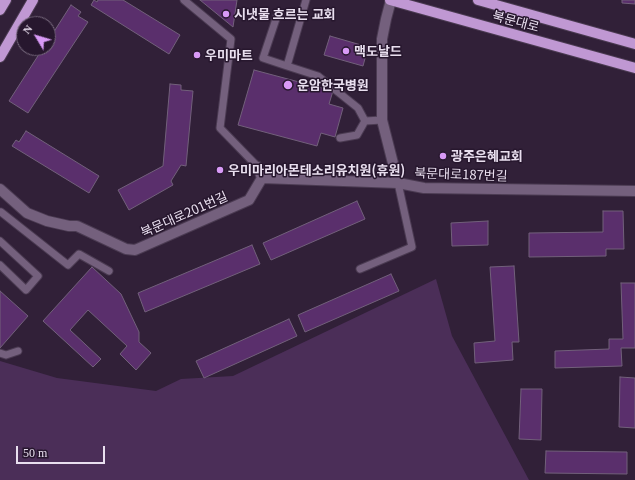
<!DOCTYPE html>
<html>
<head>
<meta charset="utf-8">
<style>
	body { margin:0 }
	#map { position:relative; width:635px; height:480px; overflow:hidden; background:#312038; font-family:Georgia,serif }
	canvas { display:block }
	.north { position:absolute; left:16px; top:16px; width:40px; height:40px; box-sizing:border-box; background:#27172e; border:1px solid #75677b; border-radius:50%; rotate:308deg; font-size:11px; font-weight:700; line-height:16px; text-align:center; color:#e9dfef }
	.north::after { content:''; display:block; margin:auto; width:14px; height:18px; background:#d99af7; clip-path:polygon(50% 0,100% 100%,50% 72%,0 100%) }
	.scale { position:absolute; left:16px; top:446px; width:89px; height:18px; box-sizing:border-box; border:2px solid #e9dfef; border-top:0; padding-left:5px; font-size:12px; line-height:14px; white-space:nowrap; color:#e9dfef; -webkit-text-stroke:3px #27172e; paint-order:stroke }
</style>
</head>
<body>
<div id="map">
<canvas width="635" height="480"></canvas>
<div class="north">N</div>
<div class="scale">50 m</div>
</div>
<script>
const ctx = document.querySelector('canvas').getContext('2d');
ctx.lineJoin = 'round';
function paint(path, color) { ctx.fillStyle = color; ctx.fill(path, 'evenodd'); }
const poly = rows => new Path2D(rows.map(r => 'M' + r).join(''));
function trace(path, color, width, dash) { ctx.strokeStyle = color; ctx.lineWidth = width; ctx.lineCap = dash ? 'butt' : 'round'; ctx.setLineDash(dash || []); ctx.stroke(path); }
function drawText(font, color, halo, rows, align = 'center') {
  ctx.font = font + ' Georgia,"Noto Sans KR",serif'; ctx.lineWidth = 3; ctx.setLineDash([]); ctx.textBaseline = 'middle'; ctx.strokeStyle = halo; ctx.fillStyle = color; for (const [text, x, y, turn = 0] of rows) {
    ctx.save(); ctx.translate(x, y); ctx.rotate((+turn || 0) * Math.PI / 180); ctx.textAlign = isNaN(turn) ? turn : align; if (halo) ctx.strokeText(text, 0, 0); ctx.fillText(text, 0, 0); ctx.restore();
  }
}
const green = poly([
	[436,279,452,336,529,480,0,480,0,361,57,378,156,391,181,379,233,376]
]);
const building = poly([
	[94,0,97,2,98,0,123,0,180,35,169,54,91,5,94,0],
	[200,0,237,0,233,27,200,0],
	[622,0,635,0,635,4,622,3,622,0],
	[71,5,81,12,78,16,88,22,28,113,9,101,43,48,48,48,48,41,71,5],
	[330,36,368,47,363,66,324,55,330,36],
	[254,70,333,91,329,104,343,108,335,137,321,133,317,146,238,125,254,70],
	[170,84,181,85,181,90,193,91,186,166,181,165,171,181,173,185,129,210,118,190,163,166,170,84],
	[26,131,99,176,89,193,12,146,16,140,19,142,26,131],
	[357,201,365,219,271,260,263,243,357,201],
	[603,211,623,211,624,249,606,249,606,256,529,257,529,233,603,232,603,211],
	[488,221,488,245,452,246,451,223,488,221],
	[252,245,260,264,145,312,138,293,252,245],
	[514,266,519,342,512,342,513,360,475,363,474,343,495,341,490,267,514,266],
	[92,267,121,294,139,332,139,342,151,353,136,370,120,354,127,346,88,310,70,330,101,359,93,367,43,321,92,267],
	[391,274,399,291,305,332,298,315,391,274],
	[621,283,635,283,635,348,621,348,622,366,555,368,555,351,609,349,609,339,623,339,621,283],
	[0,291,28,316,0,348,0,291],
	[289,319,297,336,204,378,196,361,289,319],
	[620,377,635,378,635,428,619,427,620,377],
	[521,389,542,389,541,440,519,439,521,389],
	[546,451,627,452,627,474,545,473,546,451]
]);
const service = poly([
	[184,0,231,39,220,128,258,167],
	[306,0,287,66,318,76,358,108,365,121,382,120],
	[278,13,263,58,287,66],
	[340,138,357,135,365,121],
	[1,212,68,265,79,254,109,271],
	[0,241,38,276,26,290,0,265],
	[360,269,412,247,398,183],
	[0,353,6,355,18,351]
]);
const minor = poly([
	[391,0,386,19,382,39,382,120,398,183],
	[258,167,262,178,398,183,424,188,635,191],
	[0,189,27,213,47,221,69,226,77,226,126,249,135,250,249,200,262,178]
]);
const primary = poly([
	[390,0,635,68],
	[478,0,635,44],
	[0,10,6,0],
	[0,57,33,0]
]);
const markers = [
	[226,14,4,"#d99af7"],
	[346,51,4,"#d99af7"],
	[197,55,4,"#d99af7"],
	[288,85,5,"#d99af7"],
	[443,156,4,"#d99af7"],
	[220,170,4,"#d99af7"]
];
const poiNames = [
	["시냇물 흐르는 교회",234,14],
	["맥도날드",354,51],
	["우미마트",205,55],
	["운암한국병원",297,85],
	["광주은혜교회",451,156],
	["우미마리아몬테소리유치원(휴원)",228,170]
];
const streetNames = [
	["북문대로",516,21,15],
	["북문대로187번길",461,174,2],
	["북문대로201번길",184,214,-24]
];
paint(green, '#4b2e58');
paint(building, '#5a2f6c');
trace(building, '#72607b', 1);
trace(service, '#4b3b52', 9);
trace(minor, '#4b3b52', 12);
trace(primary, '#4b3b52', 12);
trace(service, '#74607d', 7);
trace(minor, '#74607d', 10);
trace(primary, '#c098d3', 10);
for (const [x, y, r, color] of markers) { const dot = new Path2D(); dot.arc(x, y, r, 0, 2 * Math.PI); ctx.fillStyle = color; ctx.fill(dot); trace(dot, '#27172e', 1.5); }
drawText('bold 13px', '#e9dfef', '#27172e', poiNames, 'left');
drawText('13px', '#e9dfef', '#27172e', streetNames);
</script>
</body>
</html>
